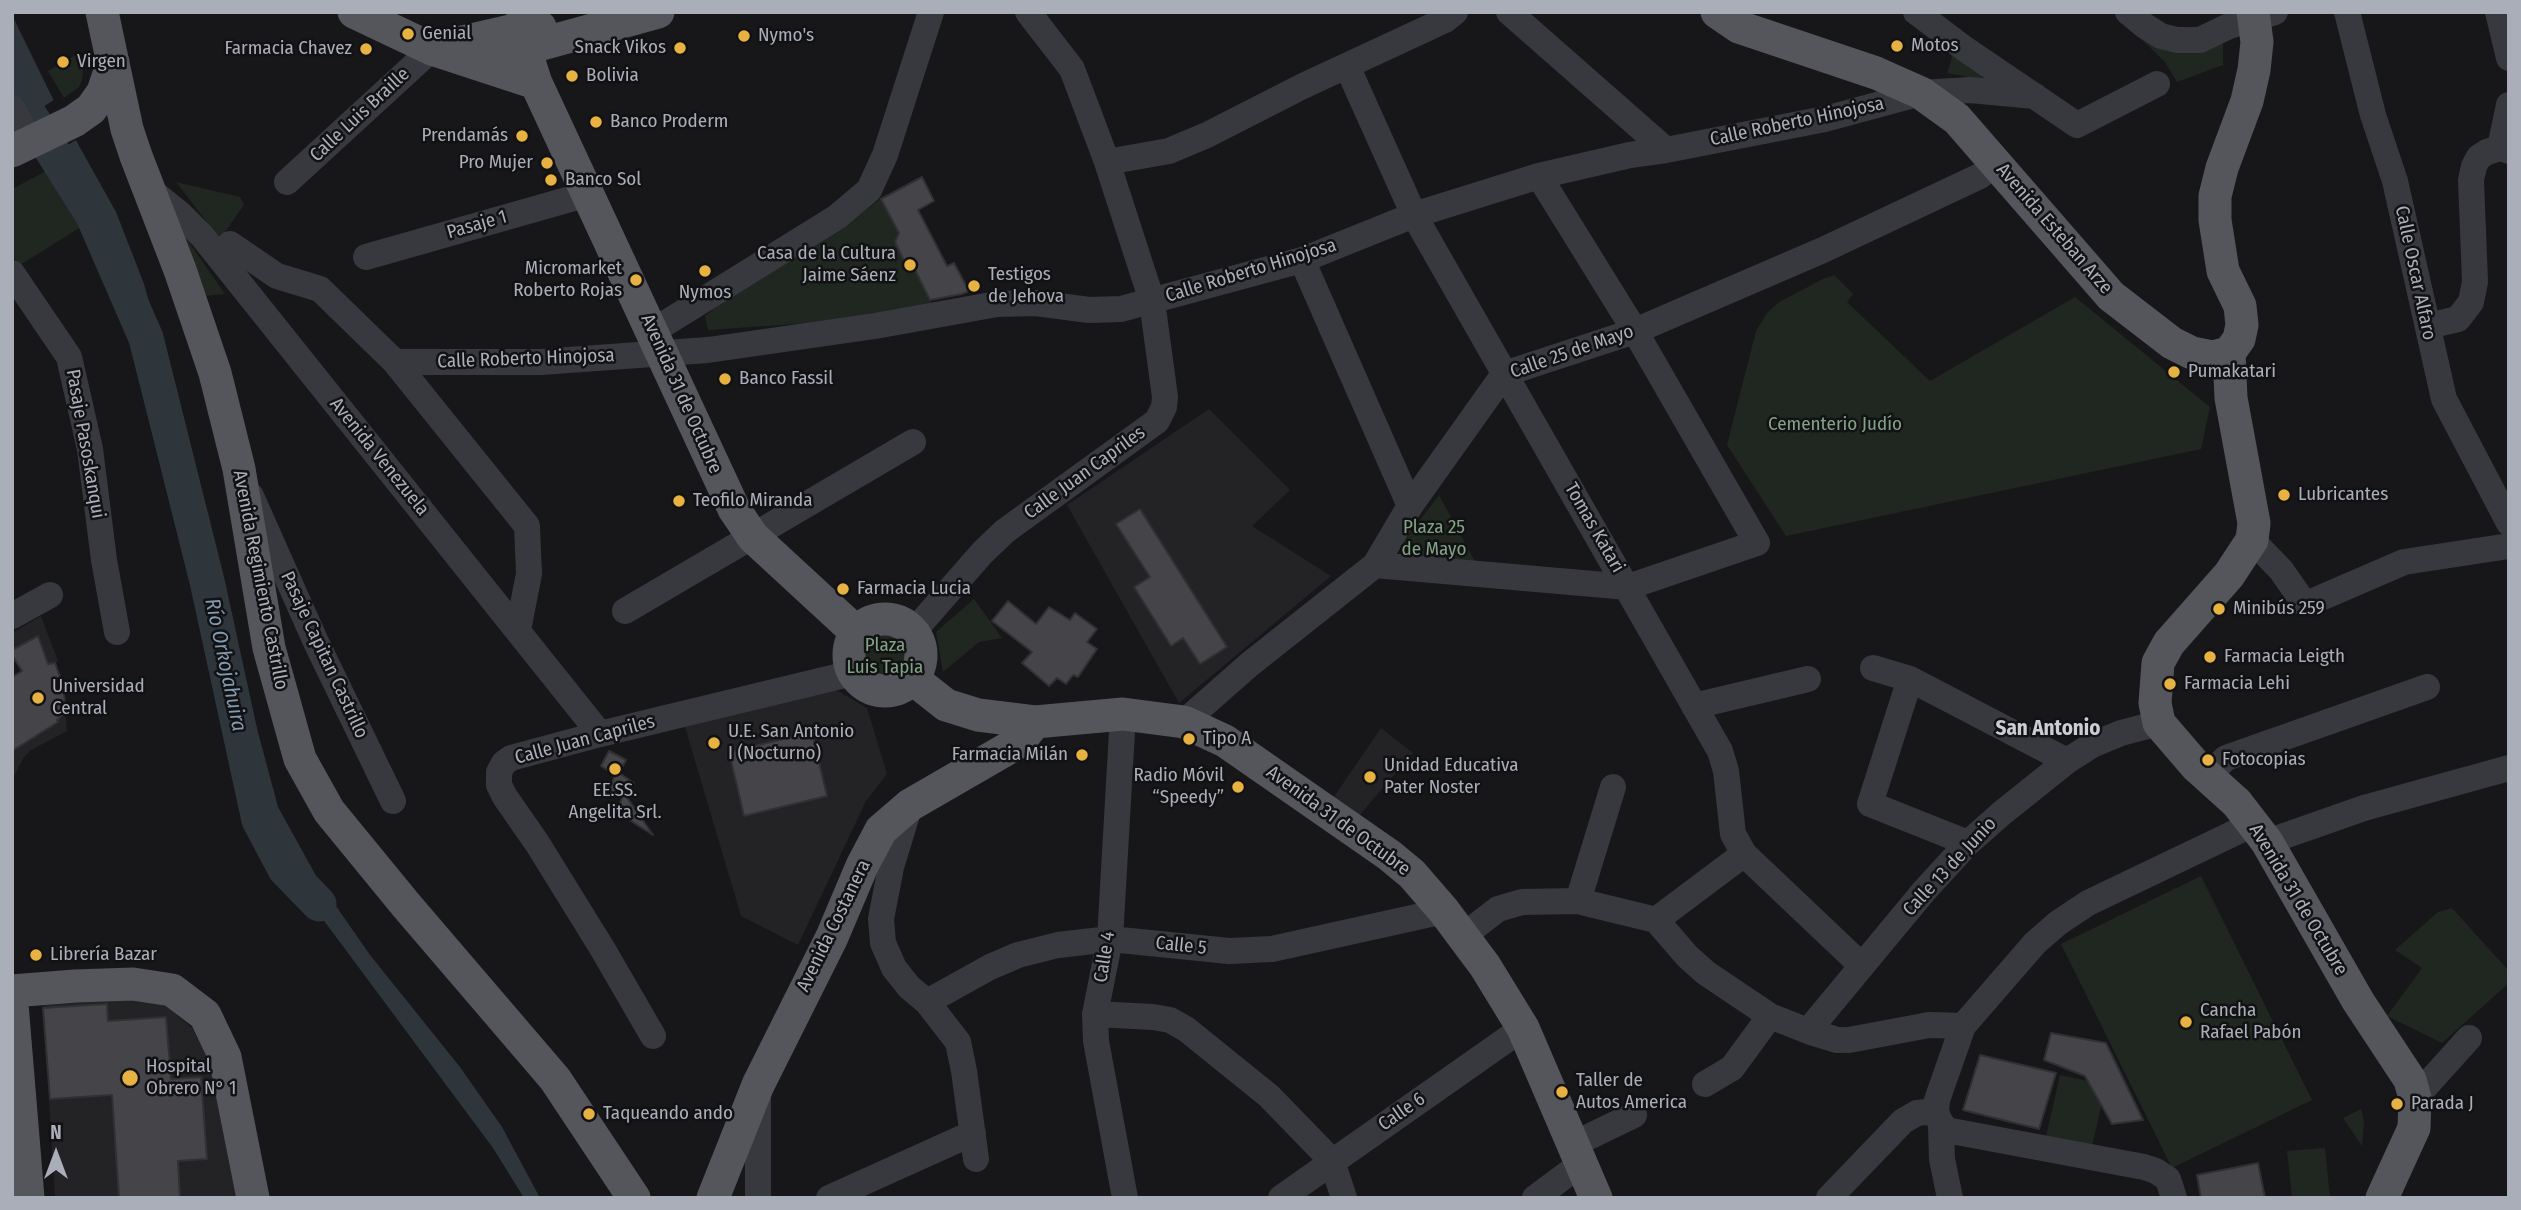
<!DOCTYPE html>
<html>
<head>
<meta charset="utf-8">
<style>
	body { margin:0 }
	#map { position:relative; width:2521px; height:1210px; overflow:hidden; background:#171719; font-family:"Fira Sans Condensed",sans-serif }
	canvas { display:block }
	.frame { position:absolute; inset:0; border:14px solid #aaaeb8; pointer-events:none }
	.north { position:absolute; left:21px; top:1119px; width:70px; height:70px; -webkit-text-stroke:5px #121214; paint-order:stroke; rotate:0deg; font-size:19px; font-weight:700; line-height:28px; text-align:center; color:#aaaeb8 }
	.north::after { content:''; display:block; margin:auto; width:24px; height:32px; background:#aaaeb8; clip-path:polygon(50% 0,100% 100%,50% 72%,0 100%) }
</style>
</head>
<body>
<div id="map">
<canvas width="2521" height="1210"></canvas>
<div class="frame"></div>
<div class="north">N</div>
</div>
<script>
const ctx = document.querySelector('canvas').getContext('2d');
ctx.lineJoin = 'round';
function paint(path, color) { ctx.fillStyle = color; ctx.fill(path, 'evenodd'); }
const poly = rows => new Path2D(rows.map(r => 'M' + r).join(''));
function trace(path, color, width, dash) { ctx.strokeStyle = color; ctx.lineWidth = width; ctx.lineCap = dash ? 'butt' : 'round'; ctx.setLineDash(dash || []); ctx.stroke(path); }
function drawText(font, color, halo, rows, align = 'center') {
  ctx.font = font + ' "Fira Sans Condensed",sans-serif'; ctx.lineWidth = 5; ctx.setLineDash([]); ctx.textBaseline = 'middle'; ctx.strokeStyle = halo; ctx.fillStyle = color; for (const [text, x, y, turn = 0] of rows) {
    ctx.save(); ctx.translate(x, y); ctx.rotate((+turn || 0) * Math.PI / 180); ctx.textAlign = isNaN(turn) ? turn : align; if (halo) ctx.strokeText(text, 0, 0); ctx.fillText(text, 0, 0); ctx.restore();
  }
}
const built = poly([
	[1209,409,1290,490,1252,526,1331,576,1179,703,1067,505],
	[41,616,58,661,55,663,63,685,67,731,31,750,24,757,12,780,12,677,21,671,12,657,12,633],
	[831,687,867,708,887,774,866,801,798,945,741,916,685,727],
	[1381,728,1413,753,1357,818,1331,801],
	[127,991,163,1003,192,1028,208,1057,239,1197,55,1198,43,997]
]);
const green = poly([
	[2140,38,2223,41,2223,65,2177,82,2165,62],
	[1951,52,1999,83,1947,73,1952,58],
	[79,53,83,71,82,80,79,87,64,98,48,71],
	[54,167,89,222,20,265,12,256,12,189],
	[176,182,240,197,244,205,220,239],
	[881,198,899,233,895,242,907,267,914,268,934,308,796,324,708,330,705,316,724,301,844,228],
	[168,212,225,294,204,296],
	[1834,275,1853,294,1847,302,1930,381,2075,297,2210,407,2201,449,1786,536,1727,445,1756,331,1767,313,1779,302,1823,279],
	[1439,495,1478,567,1411,561,1402,544],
	[974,599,1002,638,979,642,943,672,936,632],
	'863 657a22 22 0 1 1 44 0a22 22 0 1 1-44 0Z',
	[2201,876,2312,1100,2172,1168,2061,944],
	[2452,908,2509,971,2509,983,2442,1043,2387,1016,2422,968,2395,950,2438,912],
	[2060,1075,2106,1085,2090,1155,2044,1145],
	[2361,1109,2364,1122,2362,1146,2343,1118],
	[2325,1148,2330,1198,2292,1198,2287,1151]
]);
const water = poly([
	[12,15,54,101,116,212,144,284,187,436,244,680,278,807,320,883,370,955,460,1067,502,1127,540,1198,524,1198,493,1148,284,867,257,813,212,602,143,333,93,216,29,114,12,81]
]);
const pier = poly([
	[57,98,79,138,51,156,27,117]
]);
const river = poly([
	[12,82,29,114,93,216,146,338,207,581,259,820,285,869,319,904]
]);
const building = poly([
	[922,177,934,201,918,210,947,266,954,263,969,291,962,294,930,300,914,268,907,267,895,242,899,233,881,199,922,177],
	[1140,509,1227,647,1200,664,1183,638,1171,646,1134,587,1150,577,1116,524,1140,509],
	[1008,601,1036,624,1049,607,1070,620,1075,613,1097,629,1087,642,1097,649,1078,677,1073,675,1066,684,1057,678,1049,686,1022,663,1032,652,992,621,1008,601],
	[38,636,48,664,55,663,63,685,66,712,57,720,58,722,12,751,12,677,22,671,12,655,12,650,38,636],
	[812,732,827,796,744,816,729,752,812,732],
	[609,751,626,760,619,773,634,783,626,796,653,835,617,812,622,798,609,790,615,775,601,766,609,751],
	[107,1004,108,1021,166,1017,171,1079,201,1077,207,1159,178,1161,180,1198,119,1198,112,1095,50,1099,43,1008,107,1004],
	[2051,1033,2106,1043,2143,1120,2112,1124,2085,1076,2044,1060,2051,1033],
	[1980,1055,2056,1073,2039,1129,1963,1110,1980,1055],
	[2258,1163,2265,1198,2201,1198,2197,1175,2258,1163]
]);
const minor = poly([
	[1509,12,1666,150],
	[1916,12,1965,49,2077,125,2157,84],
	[2128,12,2145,26,2161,36,2177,40,2200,40,2229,26,2275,12],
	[2347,12,2373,115,2395,181,2444,399,2509,523],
	[2498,12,2509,58],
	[1347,66,1414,215,1720,751,1726,771,1733,834,1744,854,1861,965],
	[12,108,30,141],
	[2500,148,2509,105],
	[1107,162,1169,151,1207,135,1303,86,1445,20,1455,12],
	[287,182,432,49],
	[148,188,179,213,202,236,600,734],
	[230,244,277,276,320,289,395,362,527,526,529,574,518,630],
	[366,257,588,194],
	[1302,260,1410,506],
	[12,273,69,357,90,449,104,560,117,632],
	[2428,326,2458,319,2471,302,2475,282,2471,180,2474,166,2479,157,2487,152,2500,148,2509,151],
	[653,331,837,217,869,190,885,155,931,12],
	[395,362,541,362,708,350,875,326,997,304,1036,303,1089,310,1121,309,1302,260,1414,215,1539,176,1630,155,1666,150,1825,119,1921,93,1970,90,2035,96],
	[251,496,315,640,393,801],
	[2252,540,2281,570,2304,603,2309,603,2404,562,2509,546],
	[1375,565,1628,587,1757,543,1635,331,1539,176],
	[625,611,913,442],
	[12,616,50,595],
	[913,632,982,553,1005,531,1157,421,1164,407,1165,397,1152,301,1107,162,1072,69,1028,12],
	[1873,668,1910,679,2067,761],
	[1910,679,1870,804,1968,843],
	[1694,706,1808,679],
	[1123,714,1110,939,1095,1014,1096,1041,1125,1198],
	[1184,722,1250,664,1375,565,1410,506,1504,374,1635,331,1823,250,1980,176,1996,163],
	[2208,775,2226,758,2427,687],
	[910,805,891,867,881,919,883,943,894,968,909,987,927,1002,958,1042,964,1071,976,1159],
	[2267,842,2364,808,2509,768],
	[1578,901,1613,787],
	[1656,920,1744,854],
	[1463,936,1498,909,1522,902,1578,901,1656,920,1687,956,1706,973,1770,1016,1808,1031,1837,1040,1849,1040,1929,1025,1963,1026],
	[927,1002,990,967,1018,955,1058,945,1110,939,1229,951,1272,949,1444,911],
	[1095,1014,1153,1017,1170,1020,1186,1029,1269,1096,1332,1161,1344,1198],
	[1808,1031,1924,891,1968,843,2002,813,2067,761,2092,745,2121,733,2159,723],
	[653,1036,602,948,537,843,505,797,499,785,499,772,504,763,511,758,600,734,853,673],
	[1705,1084,1732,1068,1770,1016],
	[758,1098,758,1198],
	[2415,1098,2469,1038],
	[1941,1126,1942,1159,1950,1198],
	[1574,1144,1634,1115],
	[829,1198,973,1133],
	[1281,1198,1523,1028],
	[1535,1198,1582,1163],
	[1829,1198,1903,1121,1917,1113,1936,1111],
	[2174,1198,2168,1179,2156,1171,2144,1167,1946,1130,1939,1120,1936,1111,1937,1100,1963,1026,2035,943,2058,923,2088,903,2253,824]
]);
const major = poly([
	[102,12,127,129,136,156,180,270,215,373,239,469,269,648,300,759,329,811,406,905,555,1079,634,1198],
	[354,12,432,49,536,83],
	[523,12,525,49,536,83,734,509,753,537,856,632],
	[1717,12,1739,27,1876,73,1921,93,1957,119,2111,296,2172,343,2192,353,2212,357,2229,353,2239,339,2242,325,2240,306,2223,271,2215,220,2215,196,2222,168,2247,101,2254,70,2257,42,2253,12],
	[432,49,523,28,540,27],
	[505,54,658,12],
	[12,151,74,121,91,109,103,92,113,62],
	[2229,353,2231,398,2254,523,2252,540,2229,575,2169,643,2158,663,2155,703,2159,723,2196,766,2237,803,2267,842,2358,1001,2410,1080,2415,1098,2414,1128,2382,1198],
	'849 655a36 36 0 1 1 72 0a36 36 0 1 1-72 0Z',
	[913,679,946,705,978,715,1035,722,1123,714,1184,722,1225,741,1389,855,1412,874,1444,911,1485,966,1523,1028,1596,1198],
	[12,991,75,986,133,984,172,990,205,1015,225,1057,253,1198],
	[12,1004,28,1198],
	[713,1198,758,1085,832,937,862,866,881,830,910,805,1019,742,1035,722]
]);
const markers = [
	[408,34,7,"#e7b241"],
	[744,36,7,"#e7b241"],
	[1897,46,7,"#e7b241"],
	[680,48,7,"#e7b241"],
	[366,49,7,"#e7b241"],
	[63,62,7,"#e7b241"],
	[572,76,7,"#e7b241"],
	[596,122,7,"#e7b241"],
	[522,136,7,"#e7b241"],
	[547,163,7,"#e7b241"],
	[551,180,7,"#e7b241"],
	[910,265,7,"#e7b241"],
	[705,271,7,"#e7b241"],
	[636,280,7,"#e7b241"],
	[974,286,7,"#e7b241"],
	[2174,372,7,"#e7b241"],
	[725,379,7,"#e7b241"],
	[2284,495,7,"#e7b241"],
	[679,501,7,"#e7b241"],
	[843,589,7,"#e7b241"],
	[2219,609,7,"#e7b241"],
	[2210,657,7,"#e7b241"],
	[2170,684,7,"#e7b241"],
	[38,698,7,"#e7b241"],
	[1189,739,7,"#e7b241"],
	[714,743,7,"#e7b241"],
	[1082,755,7,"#e7b241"],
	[2208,760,7,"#e7b241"],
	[615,769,7,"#e7b241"],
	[1370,777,7,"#e7b241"],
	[1238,787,7,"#e7b241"],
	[36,955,7,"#e7b241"],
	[2186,1022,7,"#e7b241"],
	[130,1078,9,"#e7b241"],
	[1562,1092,7,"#e7b241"],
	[2397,1104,7,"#e7b241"],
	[589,1114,7,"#e7b241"]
];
const poiNames = [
	["Genial",422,34],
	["Nymo's",758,36],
	["Motos",1911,46],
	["Snack Vikos",666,48,"right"],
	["Farmacia Chavez",352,49,"right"],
	["Virgen",77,62],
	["Bolivia",586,76],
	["Banco Proderm",610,122],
	["Prendamás",508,136,"right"],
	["Pro Mujer",533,163,"right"],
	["Banco Sol",565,180],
	["Casa de la Cultura",896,254,"right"],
	["Jaime Sáenz",896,276,"right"],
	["Micromarket",622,269,"right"],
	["Roberto Rojas",622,291,"right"],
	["Testigos",988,275],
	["de Jehova",988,297],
	["Nymos",705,293,"center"],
	["Pumakatari",2188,372],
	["Banco Fassil",739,379],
	["Lubricantes",2298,495],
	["Teofilo Miranda",693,501],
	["Farmacia Lucia",857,589],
	["Minibús 259",2233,609],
	["Farmacia Leigth",2224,657],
	["Farmacia Lehi",2184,684],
	["Universidad",52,687],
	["Central",52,709],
	["U.E. San Antonio",728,732],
	["I (Nocturno)",728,754],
	["Tipo A",1203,739],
	["Farmacia Milán",1068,755,"right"],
	["Fotocopias",2222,760],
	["Unidad Educativa",1384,766],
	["Pater Noster",1384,788],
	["Radio Móvil",1224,776,"right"],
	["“Speedy”",1224,798,"right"],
	["EE.SS.",615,791,"center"],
	["Angelita Srl.",615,813,"center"],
	["Librería Bazar",50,955],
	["Cancha",2200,1011],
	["Rafael Pabón",2200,1033],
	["Hospital",146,1067],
	["Obrero N° 1",146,1089],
	["Taller de",1576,1081],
	["Autos America",1576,1103],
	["Parada J",2411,1104],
	["Taqueando ando",603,1114]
];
const streetNames = [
	["Calle Luis Braille",360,115,-43],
	["Calle Roberto Hinojosa",1797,122,-12],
	["Pasaje 1",477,225,-16],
	["Avenida Esteban Arze",2054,229,49],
	["Calle Roberto Hinojosa",1251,271,-17],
	["Calle Oscar Alfaro",2415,273,78],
	["Calle 25 de Mayo",1572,352,-19],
	["Calle Roberto Hinojosa",526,359,-2],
	["Avenida 31 de Octubre",681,394,66],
	["Pasaje Pasoskanqui",85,444,80],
	["Avenida Venezuela",379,457,51],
	["Calle Juan Capriles",1085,473,-36],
	["Tomas Katari",1594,528,60],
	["Avenida Regimiento Castrillo",260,580,79],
	["Pasaje Capitan Castrillo",324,655,65],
	["Calle Juan Capriles",585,740,-15],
	["Avenida 31 de Octubre",1338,821,36],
	["Calle 13 de Junio",1950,867,-47],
	["Avenida 31 de Octubre",2298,900,59],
	["Avenida Costanera",834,926,-64],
	["Calle 5",1181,946,6],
	["Calle 4",1105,957,-81],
	["Calle 6",1402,1112,-35]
];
const parkNames = [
	["Cementerio Judío",1835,425],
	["Plaza 25",1434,528],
	["de Mayo",1434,550],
	["Plaza",885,646],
	["Luis Tapia",885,668]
];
const waterNames = [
	["Río Orkojahuira",225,665,78]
];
const neighbourhoodNames = [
	["San Antonio",2048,729]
];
paint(built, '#232326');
paint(green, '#1f2720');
paint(water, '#2e363c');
paint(pier, '#171719');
trace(river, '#2e363c', 35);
paint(building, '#444449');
trace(building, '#313135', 2);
trace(minor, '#38393e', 26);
trace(major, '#54565c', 33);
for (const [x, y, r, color] of markers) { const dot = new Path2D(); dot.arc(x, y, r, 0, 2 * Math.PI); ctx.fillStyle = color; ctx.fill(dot); trace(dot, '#121214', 2.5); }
drawText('19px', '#aaaeb8', '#121214', poiNames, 'left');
drawText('19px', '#aaaeb8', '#121214', streetNames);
drawText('19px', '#82a285', '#121214', parkNames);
drawText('italic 21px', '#839bb1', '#121214', waterNames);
drawText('bold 21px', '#cbcdd4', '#121214', neighbourhoodNames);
</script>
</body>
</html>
